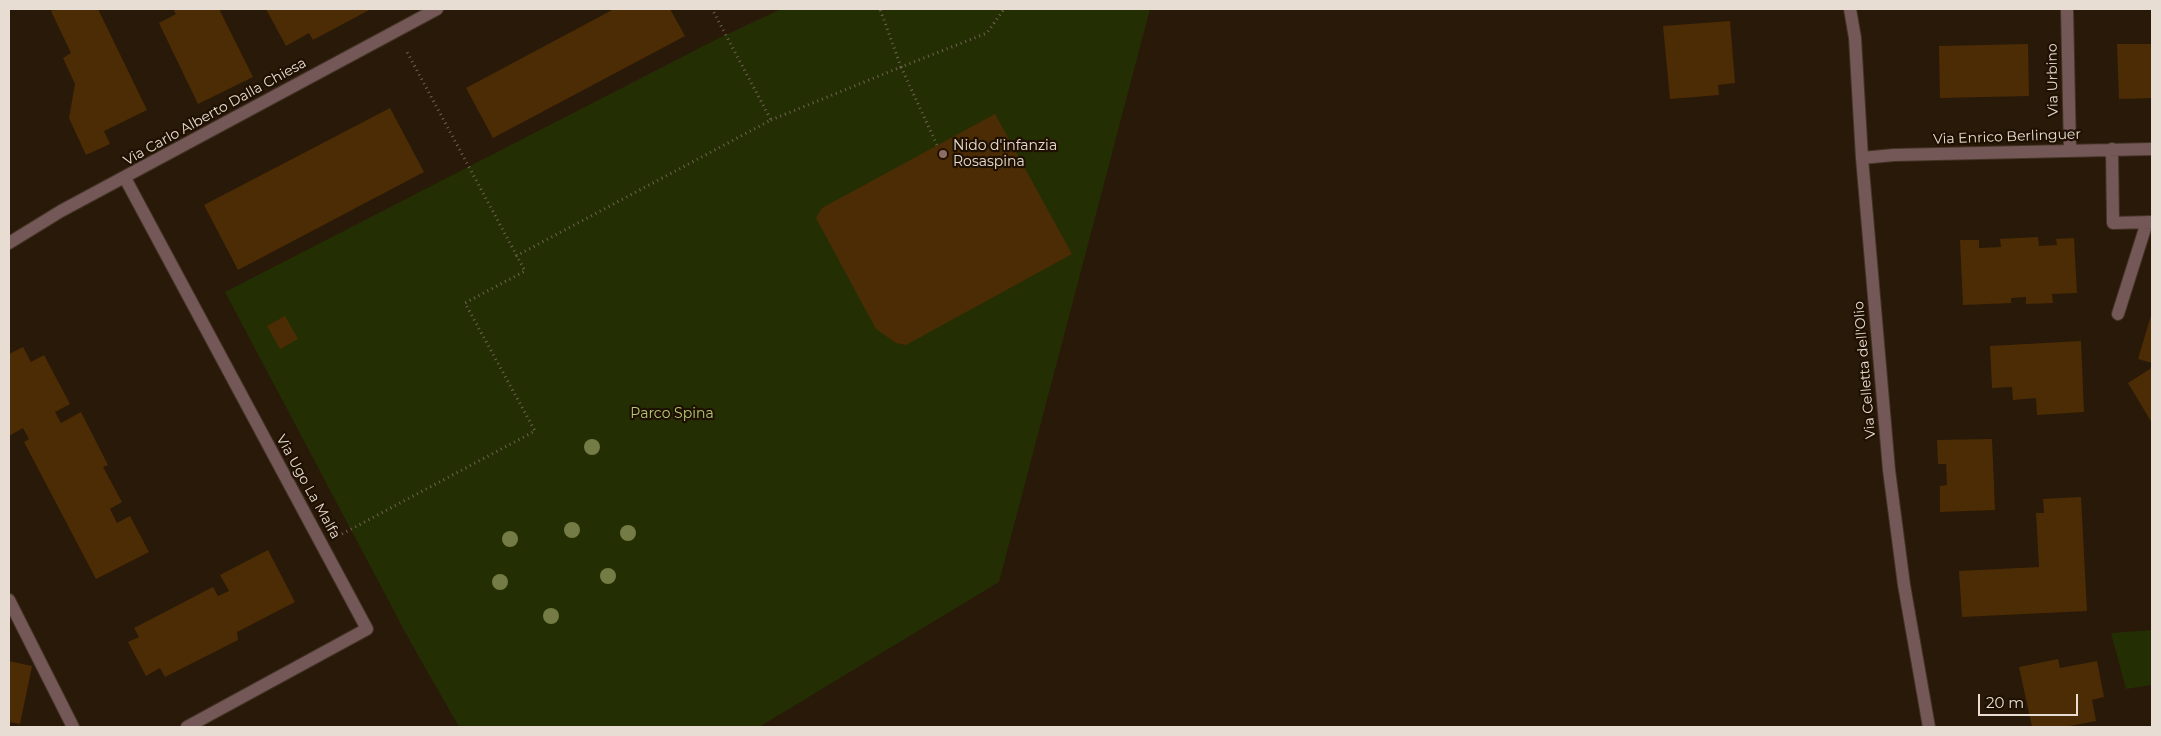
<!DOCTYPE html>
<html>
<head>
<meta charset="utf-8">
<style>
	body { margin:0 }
	#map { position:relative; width:2161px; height:736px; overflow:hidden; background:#291909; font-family:Montserrat,sans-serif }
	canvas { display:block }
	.frame { position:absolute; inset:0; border:10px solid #e8ddd3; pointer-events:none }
	.scale { position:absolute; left:1978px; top:694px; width:100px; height:22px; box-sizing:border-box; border:2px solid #e8ddd3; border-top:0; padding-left:6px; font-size:15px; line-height:18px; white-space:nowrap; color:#e8ddd3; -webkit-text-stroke:4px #1f1002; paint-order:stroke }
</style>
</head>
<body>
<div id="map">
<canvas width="2161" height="736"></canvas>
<div class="frame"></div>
<div class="scale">20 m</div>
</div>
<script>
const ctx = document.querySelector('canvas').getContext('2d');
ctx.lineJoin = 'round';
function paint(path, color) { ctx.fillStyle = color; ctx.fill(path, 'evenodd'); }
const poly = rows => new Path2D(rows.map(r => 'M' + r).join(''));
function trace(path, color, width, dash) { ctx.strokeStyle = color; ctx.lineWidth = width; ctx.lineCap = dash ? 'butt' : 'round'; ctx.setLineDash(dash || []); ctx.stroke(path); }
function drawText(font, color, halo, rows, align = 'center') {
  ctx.font = font + ' Montserrat,sans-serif'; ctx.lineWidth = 4.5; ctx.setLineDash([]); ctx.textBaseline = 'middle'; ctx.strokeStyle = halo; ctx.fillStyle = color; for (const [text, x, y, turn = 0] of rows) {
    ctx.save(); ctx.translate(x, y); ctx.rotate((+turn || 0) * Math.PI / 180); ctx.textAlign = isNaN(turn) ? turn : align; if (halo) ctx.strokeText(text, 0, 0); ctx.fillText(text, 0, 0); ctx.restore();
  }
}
const green = poly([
	[781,9,1150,9,999,582,759,727,459,727,411,643,225,292,715,40],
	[2152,630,2152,685,2126,689,2111,633]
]);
const building = poly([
	[55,9,98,9,147,110,104,131,110,144,86,155,69,118,75,84,63,58,71,53,51,11],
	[173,9,219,9,253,77,198,104,159,23,176,14],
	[266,9,371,9,313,40,309,33,286,46],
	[614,9,670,9,685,36,493,138,466,88],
	[1730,21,1735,83,1718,85,1719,95,1670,99,1663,26],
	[2028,44,2029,96,1940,98,1939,46],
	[2117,44,2152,44,2152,98,2119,99],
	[390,108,424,172,238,270,204,205],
	[995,114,1072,254,906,345,896,343,876,329,816,218,822,208],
	[2038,237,2039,246,2057,245,2056,239,2074,238,2077,293,2052,294,2053,303,2026,304,2026,297,2011,298,2011,303,1963,305,1960,240,1979,240,1979,248,2001,247,2000,239],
	[2152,312,2152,363,2138,359],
	[285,316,298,339,280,349,267,326],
	[2081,341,2084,412,2037,415,2036,398,2013,400,2012,387,1992,388,1990,346],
	[23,347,31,362,44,355,70,404,55,412,61,423,81,412,108,465,103,467,122,502,110,509,117,523,130,516,149,552,96,579,24,442,29,439,23,428,9,436,9,354],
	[2152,364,2152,423,2128,383,2150,369],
	[1992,439,1995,510,1940,512,1940,486,1947,485,1946,464,1938,464,1937,440],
	[2081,497,2087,611,1962,617,1959,571,2039,567,2036,513,2044,513,2043,499],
	[268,550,295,602,237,632,238,640,165,677,160,668,146,676,128,642,139,637,134,628,213,587,218,596,229,591,220,575],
	[2058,659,2060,668,2097,661,2104,697,2092,700,2096,721,2064,727,2032,727,2019,667],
	[9,661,32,666,20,724,9,722]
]);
const path = poly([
	[771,120,901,67,880,9],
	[937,145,901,67,987,33,1004,9],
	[516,256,771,120,712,9],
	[342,534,535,431,465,303,525,271,407,52]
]);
const minor = poly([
	[1850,9,1855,38,1862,158,1889,470,1904,585,1929,727],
	[2067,9,2070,150],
	[2112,149,2113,223,2152,222],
	[1862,158,1894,155,2152,149],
	[125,178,367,629,187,727],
	[9,243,61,211,437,9],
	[2118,314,2147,222],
	[9,600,73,727]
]);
const trees = [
	[592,447],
	[572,530],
	[628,533],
	[510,539],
	[608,576],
	[500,582],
	[551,616]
];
const markers = [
	[943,154,5,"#8d6e63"]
];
const streetNames = [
	["Via Urbino",2053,80,-91],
	["Via Carlo Alberto Dalla Chiesa",215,112,-29],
	["Via Enrico Berlinguer",2007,137,-2],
	["Via Celletta dell'Olio",1865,370,-95],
	["Via Ugo La Malfa",308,487,61]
];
const poiNames = [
	["Nido d'infanzia",953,146],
	["Rosaspina",953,162]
];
const parkNames = [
	["Parco Spina",672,414]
];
paint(green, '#242e03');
paint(building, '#4c2c04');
trace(minor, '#443425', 14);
trace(path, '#706254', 3, [1, 4]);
trace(minor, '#745757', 12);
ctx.fillStyle = '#747b44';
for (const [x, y] of trees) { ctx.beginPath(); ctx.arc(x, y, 8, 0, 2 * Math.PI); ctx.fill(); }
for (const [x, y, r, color] of markers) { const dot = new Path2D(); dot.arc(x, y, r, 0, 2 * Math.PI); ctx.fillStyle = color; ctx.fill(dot); trace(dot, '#1f1002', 2); }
drawText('14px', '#e8ddd3', '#1f1002', streetNames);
drawText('14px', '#e8ddd3', '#1f1002', poiNames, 'left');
drawText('14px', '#b2cc74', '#1f1002', parkNames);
</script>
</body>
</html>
